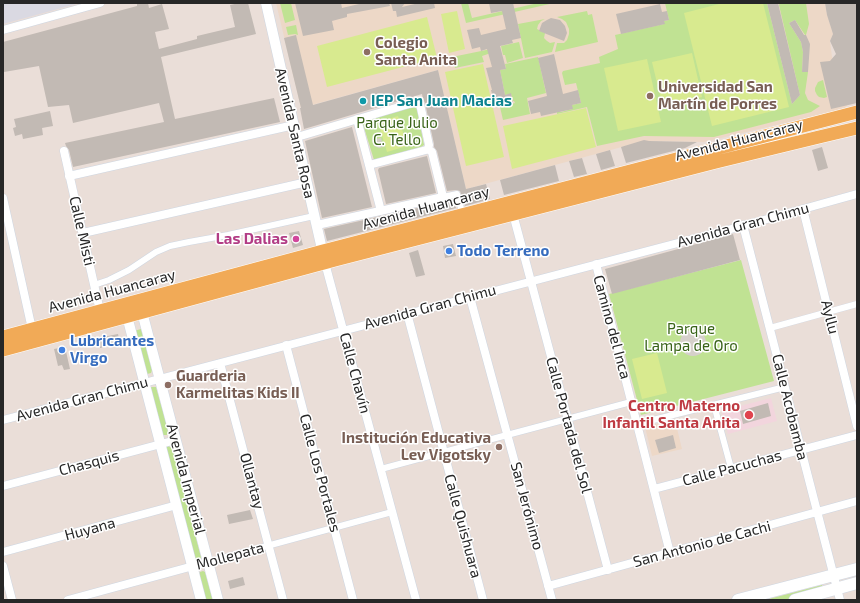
<!DOCTYPE html>
<html>
<head>
<meta charset="utf-8">
<style>
	body { margin:0 }
	#map { position:relative; width:860px; height:603px; overflow:hidden; background:#eaded8; font-family:"Exo 2",sans-serif }
	canvas { display:block }
	.frame { position:absolute; inset:0; border:4px solid #272727; pointer-events:none }
</style>
</head>
<body>
<div id="map">
<canvas width="860" height="603"></canvas>
<div class="frame"></div>
</div>
<script>
const ctx = document.querySelector('canvas').getContext('2d');
ctx.lineJoin = 'round';
function paint(path, color) { ctx.fillStyle = color; ctx.fill(path, 'evenodd'); }
const poly = rows => new Path2D(rows.map(r => 'M' + r).join(''));
function trace(path, color, width, dash) { ctx.strokeStyle = color; ctx.lineWidth = width; ctx.lineCap = dash ? 'butt' : 'round'; ctx.setLineDash(dash || []); ctx.stroke(path); }
function drawText(font, color, halo, rows, align = 'center') {
  ctx.font = font + ' "Exo 2",sans-serif'; ctx.lineWidth = 3; ctx.setLineDash([]); ctx.textBaseline = 'middle'; ctx.strokeStyle = halo; ctx.fillStyle = color; for (const [text, x, y, turn = 0] of rows) {
    ctx.save(); ctx.translate(x, y); ctx.rotate((+turn || 0) * Math.PI / 180); ctx.textAlign = isNaN(turn) ? turn : align; if (halo) ctx.strokeText(text, 0, 0); ctx.fillText(text, 0, 0); ctx.restore();
  }
}
const industrial = poly([
	[3,3,80,3,3,24]
]);
const education = poly([
	[276,3,825,3,827,14,833,34,830,41,832,57,857,87,857,95,844,109,704,142,644,141,466,189,438,70,301,108],
	[675,420,682,449,652,456,645,427]
]);
const medical = poly([
	[771,398,777,421,728,434,721,409,736,406,736,407]
]);
const green = poly([
	[280,3,291,3,295,20,285,23],
	[461,3,468,3,472,18,538,3,554,3,466,23],
	[665,3,767,3,792,104,800,95,779,5,780,3,806,3,809,24,806,35,805,35,795,20,789,23,801,42,803,52,802,72,808,72,805,93,808,100,820,106,811,112,714,137,644,136,597,146,587,107,557,114,557,111,561,112,572,109,572,105,581,103,576,83,565,85,562,73,563,71,600,63,599,57,618,49,615,35,664,24,664,21,669,20],
	[587,11,588,15,592,14,598,42,555,52,557,43,564,43,567,40,569,34,569,29,566,22,562,19,557,17],
	[545,19,541,21,538,25,537,29,545,33,544,38,547,41,550,43,555,42,552,52,525,58,518,24],
	[296,25,298,35,295,34,288,35,286,27],
	[519,42,523,58,507,63,505,55,503,55,501,46],
	[491,49,491,53,482,56,484,62,455,68,452,57],
	[538,57,546,93,527,98,530,114,503,120,500,107,515,103,514,101,513,101,511,94,505,95,500,70,506,69,505,64],
	[823,80,827,97,824,98,819,97,817,95,815,91,815,88,818,82],
	[412,105,417,109,424,145,421,147,374,160,362,121],
	[741,260,774,381,641,415,609,294],
	[141,329,152,370,151,373,147,374,144,372,134,331],
	[150,387,156,387,169,432,167,435,163,435],
	[168,446,173,448,201,557,200,559,197,560,194,559,165,447],
	[203,571,205,572,213,600,204,600,199,574,200,572],
	[822,585,823,590,784,600,765,600]
]);
const pitch = poly([
	[723,3,763,3,789,107,712,126,684,13],
	[457,11,465,49,449,53,441,14],
	[427,17,437,58,327,87,317,46],
	[692,53,702,97,663,106,657,83,678,78,657,83,652,62],
	[647,59,661,122,618,131,604,68],
	[483,64,504,157,466,166,445,72],
	[586,108,596,147,512,169,503,126],
	[398,116,407,146,387,152,378,122],
	[657,353,667,393,642,399,632,359]
]);
const plaza = poly([
	[381,138,383,147,379,148,374,146,372,140],
	'680 343a13 13 0 1 1 26 0a13 13 0 1 1-26 0Z'
]);
const building = poly([
	[141,3,148,3,149,8,162,4,169,29,155,32,159,49,197,39,197,36,235,27,230,5,239,3,248,3,256,34,161,57,175,119,274,98,280,122,73,167,69,150,66,146,65,143,164,122,159,103,73,123,69,105,48,107,39,66,4,72,3,42,137,6,137,4],
	[295,3,341,3,342,8,359,4,358,3,389,3,390,6,347,14,347,17,332,21,334,30,303,36],
	[391,3,405,3,402,7,419,3,434,3,435,8,397,17,396,11,393,11],
	[489,3,513,3,521,38,512,40,513,43,500,46,506,69,500,70,505,95,511,93,513,103,500,107,499,101,494,102,491,90,492,90,486,68,492,67,487,49,481,51,480,47,472,49,467,30,479,28,481,35,506,29,502,11,491,13],
	[767,3,778,3,800,95,792,104],
	[825,3,857,3,857,103,831,109,820,62,830,61,836,54,830,41,833,34,827,15],
	[660,4,662,12,667,11,669,20,664,21,665,24,621,34,616,14],
	[551,18,560,20,565,26,567,33,564,41,539,31,542,23,547,20],
	[795,20,804,35,806,35,810,44,808,72,802,72,803,52,801,42,789,23],
	[296,35,313,105,438,70,466,189,486,184,490,199,465,206,460,191,456,190,447,191,437,151,434,147,434,144,425,103,423,99,422,94,304,129,300,108,301,108,284,38],
	[554,54,563,94,578,90,581,103,572,105,573,109,541,116,540,112,531,114,528,101,547,96,538,58],
	[50,111,53,126,42,128,43,135,23,139,22,134,15,136,13,128,16,127,14,119],
	[352,127,372,207,322,218,305,141],
	[644,140,649,141,697,142,685,148,626,163,621,147],
	[822,147,828,168,818,171,812,150],
	[610,150,615,166,601,170,596,154],
	[427,156,436,193,386,204,378,170,379,168],
	[582,158,587,174,574,177,569,161],
	[555,165,559,181,504,195,500,180],
	[454,199,456,208,327,241,324,229,444,202],
	[299,231,303,245,293,248,289,233],
	[733,234,740,260,612,294,605,269],
	[453,244,456,256,445,258,443,246],
	[418,250,425,275,416,277,409,253],
	[118,334,120,343,100,348,98,338],
	[65,347,70,369,64,370,62,365,58,366,54,349],
	[768,403,771,416,743,424,740,411],
	[673,435,676,448,659,453,655,440],
	[250,510,253,519,229,524,227,515],
	[243,577,245,585,230,589,228,581]
]);
const pedestrian = poly([
	[443,197,457,194,463,215],
	[94,285,109,280,129,270,156,252,170,246,189,242,228,235,314,216],
	[770,328,857,304],
	[714,405,731,468],
	[637,424,785,387],
	[381,469,507,435,631,402],
	[208,562,392,512]
]);
const minor = poly([
	[3,30,100,3],
	[357,119,381,211],
	[297,137,416,102,420,104,429,145,428,149],
	[64,151,100,311],
	[369,165,426,150,428,149],
	[69,176,294,125],
	[3,198,32,329],
	[803,209,857,426],
	[513,214,608,570],
	[317,225,443,197,432,152,428,149],
	[743,225,840,600],
	[83,233,307,182],
	[325,263,416,600],
	[596,264,670,553],
	[470,297,552,600],
	[407,313,483,600],
	[286,345,353,600],
	[220,363,283,600],
	[3,420,735,228,857,194],
	[3,486,176,440],
	[654,489,857,435],
	[3,552,177,505],
	[3,566,12,600],
	[548,586,857,501],
	[68,600,208,562]
]);
const tertiary = poly([
	[266,3,324,258],
	[142,312,218,600],
	[127,316,201,600]
]);
const secondary = poly([
	[738,600,857,569],
	[795,600,857,583]
]);
const primary = poly([
	[3,337,323,251,857,112],
	[3,350,335,260,716,162,819,137,857,128]
]);
const markers = [
	[367,52,4,"#8d6e63"],
	[650,96,4,"#8d6e63"],
	[363,101,4,"#0f9aa8"],
	[296,239,4,"#d1479c"],
	[449,251,4,"#3f7fe0"],
	[62,350,4,"#3f7fe0"],
	[168,385,4,"#8d6e63"],
	[749,415,5,"#e0444e"],
	[499,447,4,"#8d6e63"]
];
const educationNames = [
	["Colegio",375,43],
	["Santa Anita",375,60],
	["Universidad San",658,87],
	["Martín de Porres",658,104],
	["Guarderia",176,376],
	["Karmelitas Kids II",176,393],
	["Institución Educativa",491,438,"right"],
	["Lev Vigotsky",491,455,"right"]
];
const cultureNames = [
	["IEP San Juan Macias",371,101]
];
const parkNames = [
	["Parque Julio",397,123],
	["C. Tello",397,140],
	["Parque",691,329],
	["Lampa de Oro",691,346]
];
const streetNames = [
	["Avenida Santa Rosa",295,133,77],
	["Avenida Huancaray",739,140,-14],
	["Avenida Huancaray",426,208,-15],
	["Avenida Gran Chimu",743,225,-15],
	["Calle Misti",82,231,77],
	["Avenida Huancaray",112,291,-15],
	["Avenida Gran Chimu",430,307,-15],
	["Ayllu",830,317,76],
	["Camino del Inca",612,327,75],
	["Calle Chavín",355,373,75],
	["Avenida Gran Chimu",82,399,-15],
	["Calle Acobamba",790,407,76],
	["Calle Portada del Sol",569,425,75],
	["Chasquis",89,463,-15],
	["Calle Pacuchas",732,468,-15],
	["Calle Los Portales",320,473,75],
	["Avenida Imperial",186,479,75],
	["Ollantay",252,481,75],
	["San Jerónimo",527,506,75],
	["Calle Quishuara",463,526,75],
	["Huyana",90,529,-15],
	["San Antonio de Cachi",702,544,-15],
	["Mollepata",230,556,-15]
];
const hotelNames = [
	["Las Dalias",288,239]
];
const shopNames = [
	["Todo Terreno",457,251],
	["Lubricantes",70,341],
	["Virgo",70,358]
];
const healthNames = [
	["Centro Materno",740,406],
	["Infantil Santa Anita",740,423]
];
paint(industrial, '#dad9e2');
paint(education, '#edd8c7');
paint(medical, '#f2d5dd');
paint(green, '#c0e293');
paint(pitch, '#d8ea8f');
paint(plaza, '#d6d0cb');
paint(building, '#c2bab4');
trace(pedestrian, '#ced6e1', 7);
trace(minor, '#ced6e1', 9);
trace(tertiary, '#ced6e1', 11);
trace(secondary, '#ced6e1', 13);
trace(primary, '#fff', 14);
trace(pedestrian, '#fff', 6);
trace(minor, '#fff', 8);
trace(tertiary, '#fff', 10);
trace(secondary, '#fff', 12);
trace(primary, '#f1aa57', 13);
for (const [x, y, r, color] of markers) { const dot = new Path2D(); dot.arc(x, y, r, 0, 2 * Math.PI); ctx.fillStyle = color; ctx.fill(dot); trace(dot, '#fff', 1.5); }
drawText('bold 15px', '#785e54', '#fff', educationNames, 'left');
drawText('bold 15px', '#0d838f', '#fff', cultureNames, 'left');
drawText('15px', '#396318', '#fff', parkNames);
drawText('15px', '#272727', '#fff', streetNames);
drawText('bold 15px', '#b23c85', '#fff', hotelNames, 'right');
drawText('bold 15px', '#366cbe', '#fff', shopNames, 'left');
drawText('bold 15px', '#be3a42', '#fff', healthNames, 'right');
</script>
</body>
</html>
